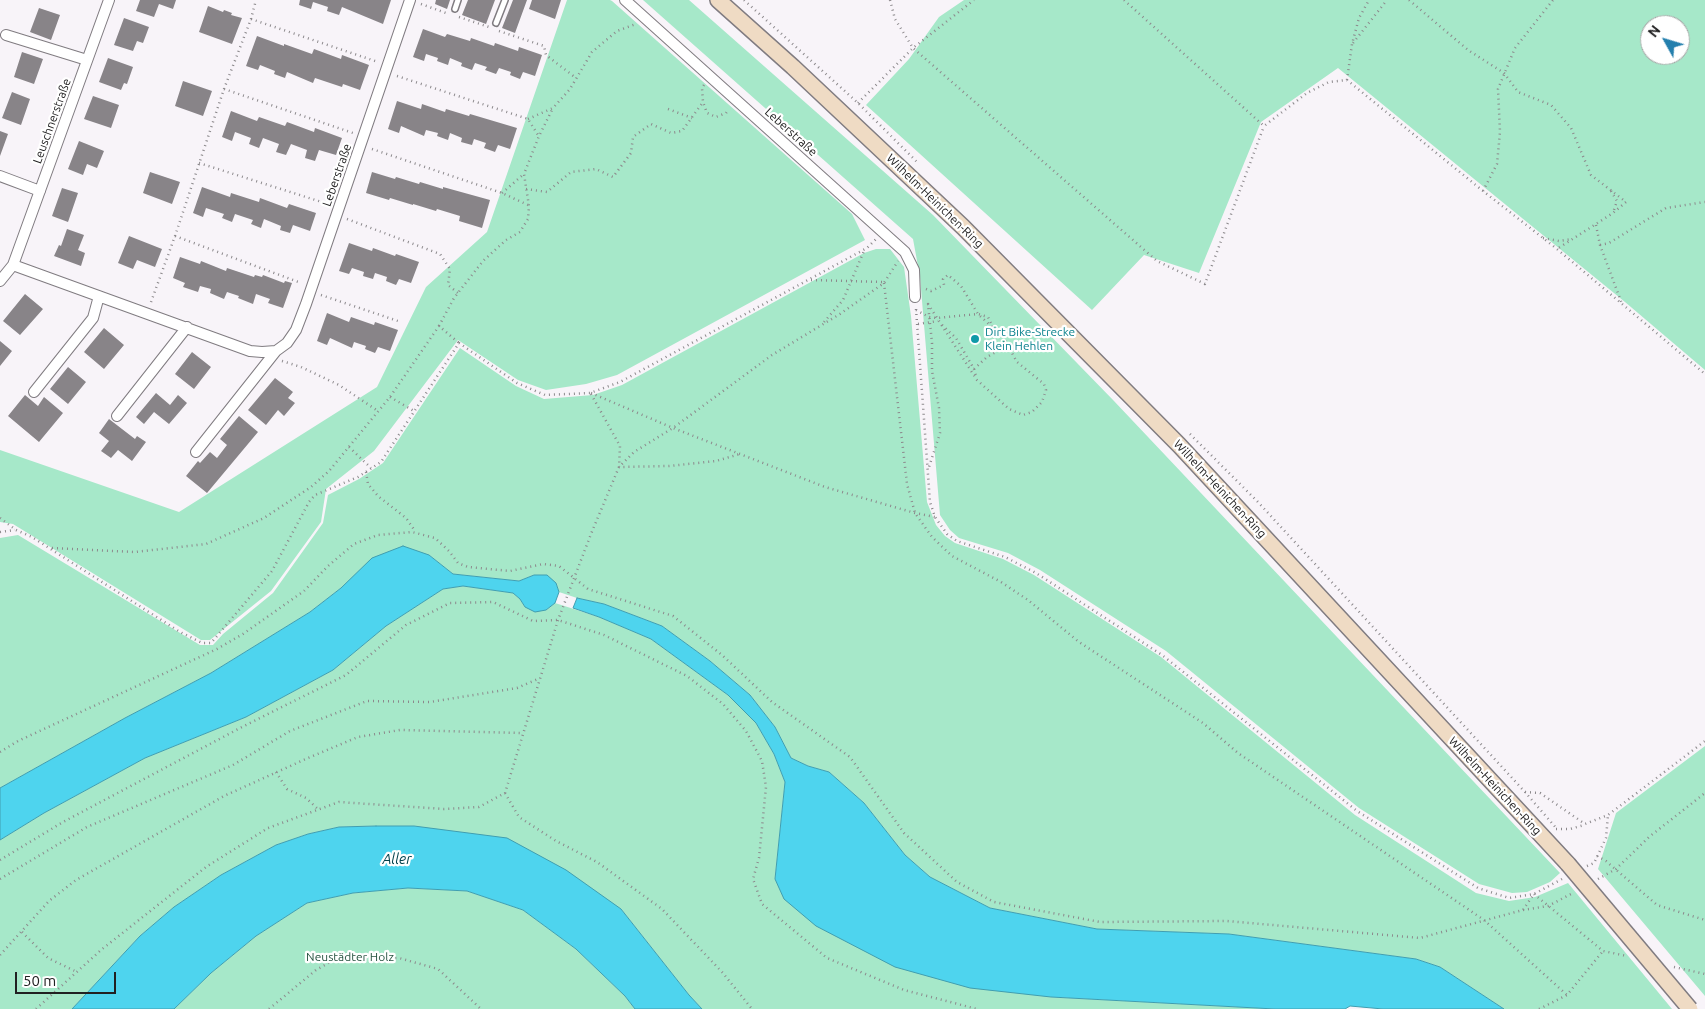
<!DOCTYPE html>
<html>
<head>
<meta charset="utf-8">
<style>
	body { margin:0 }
	#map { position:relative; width:1705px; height:1009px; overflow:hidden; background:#f8f4f9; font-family:Ubuntu,sans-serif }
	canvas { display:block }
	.north { position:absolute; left:1640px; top:15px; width:50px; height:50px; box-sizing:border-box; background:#fff; border:1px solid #a6a6a6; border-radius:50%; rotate:309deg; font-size:14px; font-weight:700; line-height:20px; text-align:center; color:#212021 }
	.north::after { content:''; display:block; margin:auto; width:18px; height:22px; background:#247fad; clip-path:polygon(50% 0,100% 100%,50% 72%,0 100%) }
	.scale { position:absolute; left:15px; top:972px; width:101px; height:22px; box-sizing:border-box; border:2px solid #212021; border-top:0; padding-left:6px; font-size:15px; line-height:18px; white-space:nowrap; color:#212021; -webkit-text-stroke:4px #fff; paint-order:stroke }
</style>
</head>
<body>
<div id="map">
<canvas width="1705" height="1009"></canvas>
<div class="north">N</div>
<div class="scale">50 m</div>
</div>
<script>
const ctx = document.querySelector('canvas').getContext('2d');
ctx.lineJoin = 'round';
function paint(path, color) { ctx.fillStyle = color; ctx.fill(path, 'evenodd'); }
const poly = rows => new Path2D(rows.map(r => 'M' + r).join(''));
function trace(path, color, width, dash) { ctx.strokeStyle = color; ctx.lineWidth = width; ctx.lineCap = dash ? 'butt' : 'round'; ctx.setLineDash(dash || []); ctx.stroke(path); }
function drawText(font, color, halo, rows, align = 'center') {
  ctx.font = font + ' Ubuntu,sans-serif'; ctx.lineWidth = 4.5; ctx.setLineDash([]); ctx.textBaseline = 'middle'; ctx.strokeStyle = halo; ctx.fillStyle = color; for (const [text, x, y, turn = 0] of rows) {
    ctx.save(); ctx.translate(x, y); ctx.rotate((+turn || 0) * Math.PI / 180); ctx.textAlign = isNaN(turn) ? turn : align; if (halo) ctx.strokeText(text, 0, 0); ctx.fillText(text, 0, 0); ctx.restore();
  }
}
const green = poly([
	[567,0,610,0,612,1,852,214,865,240,617,375,586,384,546,390,518,380,458,340,374,451,326,489,321,522,271,591,210,640,201,640,13,524,0,522,0,450,179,512,377,387,426,287,487,232],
	[643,0,689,0,933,215,1114,401,1560,873,1550,882,1527,892,1512,893,1479,884,1359,808,1166,651,1040,570,1008,553,959,538,950,530,940,515,920,277,913,239],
	[964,0,1705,0,1705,370,1625,302,1338,68,1261,122,1199,273,1144,255,1092,310,866,105,909,59,939,17],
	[1650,25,1680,25,1680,55,1650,55],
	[876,249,890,249,904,267,911,316,927,502,936,525,945,536,955,543,1003,559,1034,575,1161,657,1355,815,1476,893,1509,901,1535,897,1568,883,1672,1009,1504,1009,1440,967,1416,959,1229,934,1097,929,990,908,930,877,905,855,864,803,829,772,808,766,791,758,775,727,750,695,710,661,662,626,604,604,577,598,559,592,556,583,534,575,519,581,453,574,429,555,341,588,310,612,211,673,125,718,0,788,0,538,18,535,200,645,213,645,223,634,273,593,323,523,328,495,359,479,383,463,460,348,516,386,544,399,593,395,622,385,864,253],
	[463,586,513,593,520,599,525,607,546,610,555,603,599,617,651,639,728,695,756,723,774,754,785,782,775,879,1051,997,1275,1009,702,1009,689,995,621,909,414,826,376,826,339,827,308,834,276,845,221,875,174,907,140,936,72,1009,0,1009,0,840,44,813,145,758,246,717,333,670,386,626,443,589],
	[1705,746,1705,996,1598,869,1616,813],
	[408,888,467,891,523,910,576,949,625,996,635,1009,174,1009,211,973,256,936,307,903,353,893]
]);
const water = poly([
	[403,546,429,555,453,574,519,581,534,575,547,575,556,583,559,592,555,603,546,610,535,612,525,607,520,599,513,593,463,586,443,589,386,626,333,670,246,717,145,758,44,813,0,840,0,788,125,718,211,673,310,612,341,588,372,558,403,546],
	[577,598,604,604,662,626,710,661,750,695,775,727,791,758,808,766,829,772,864,803,905,855,930,877,990,908,1097,929,1229,934,1416,959,1440,967,1504,1009,1383,1009,1350,1006,1345,1009,1275,1009,1051,997,970,988,895,967,816,926,784,899,775,879,785,782,774,754,756,723,728,695,651,639,599,617,573,608,577,598],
	[376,826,414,826,507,838,566,870,621,909,689,995,702,1009,635,1009,625,996,576,949,523,910,467,891,408,888,353,893,307,903,256,936,211,973,174,1009,72,1009,140,936,174,907,221,875,276,845,308,834,339,827,376,826]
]);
const building = poly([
	[140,0,176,0,173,9,159,4,154,17,136,11],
	[300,0,391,0,383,24,342,7,339,15,327,11,328,7,313,2,311,9,299,5],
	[436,0,450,0,447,9,435,4],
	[468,0,495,0,486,24,462,15],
	[513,0,527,0,515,33,502,28],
	[532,0,561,0,555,19,529,9],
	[208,6,223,12,224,10,232,13,231,15,242,18,232,44,199,32],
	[39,8,60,15,51,40,30,32],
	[124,18,149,27,143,43,137,41,133,51,114,45],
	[423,29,445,37,447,34,470,41,471,38,494,46,495,43,518,51,519,47,542,55,535,76,523,72,520,79,510,75,511,72,499,68,496,74,485,70,487,67,475,63,472,70,461,66,462,63,450,58,448,65,437,61,438,58,426,54,424,61,413,57],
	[257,36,284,46,284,44,312,54,314,49,341,59,342,55,369,65,360,90,343,84,342,87,315,78,313,83,287,72,285,78,274,74,275,71,260,65,258,70,246,66],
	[22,52,43,59,34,84,14,77],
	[108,58,133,67,127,84,124,83,121,90,99,82],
	[183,81,212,91,203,116,175,106],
	[12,92,30,99,21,125,2,118],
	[93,96,119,105,111,128,84,119],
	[397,101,421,109,422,104,445,112,446,109,469,116,470,114,517,128,510,149,498,145,495,152,484,148,486,143,474,139,472,145,461,142,462,138,450,133,448,140,437,136,438,133,426,130,424,136,401,126,399,133,388,129],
	[231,111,257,121,259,117,285,126,287,122,314,132,315,128,342,138,336,155,319,150,315,161,305,158,307,150,291,144,286,155,276,152,279,144,263,138,259,148,249,144,251,138,235,132,232,141,222,137],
	[0,131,8,134,0,156],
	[79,141,104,151,97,168,87,164,83,175,68,169],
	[150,172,180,182,172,204,143,193],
	[372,172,395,179,396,177,419,184,420,182,443,189,443,187,490,200,482,228,459,221,460,216,437,209,436,211,413,204,413,205,390,198,389,200,366,193],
	[202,187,230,197,231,193,259,202,260,198,287,208,289,204,316,213,310,231,293,225,290,233,280,230,281,226,264,219,261,228,251,224,253,220,235,214,232,222,222,218,224,214,206,208,203,217,193,213],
	[62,188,78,193,68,222,52,216],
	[67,229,84,235,78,250,85,253,81,266,54,256,59,245,61,246],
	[129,236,162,249,155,267,137,260,133,269,118,263],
	[349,243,372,251,373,248,395,256,396,254,419,262,411,283,399,279,396,285,386,281,387,277,375,273,373,279,363,276,364,272,352,268,349,274,339,271],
	[180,257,200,264,201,261,226,271,227,268,254,277,255,275,262,277,263,275,284,283,285,281,292,283,283,308,268,303,270,299,256,294,253,304,238,298,239,296,227,292,224,299,210,293,211,289,200,286,198,292,183,287,185,283,173,278],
	[25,294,43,309,20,335,3,321],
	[327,313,349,322,351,317,374,325,375,322,398,330,390,351,378,347,375,353,365,349,366,346,354,342,352,348,330,338,327,345,317,341],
	[104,328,124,345,104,369,84,352],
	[0,341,12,351,0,366],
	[192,352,211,367,194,389,175,374],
	[68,367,86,382,68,404,50,389],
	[275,378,293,392,288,398,295,403,284,416,278,410,266,425,248,410],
	[156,393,170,405,178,395,187,403,169,424,154,412,144,424,136,417],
	[25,395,38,406,44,397,63,413,39,442,8,416],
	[239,416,258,432,207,493,186,476,198,461,200,463,210,452,217,458,227,445,220,439],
	[109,419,135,439,137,436,146,442,132,461,118,450,111,458,101,451,109,441,99,433]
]);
const path = poly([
	[744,0,858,103,918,163],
	[890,0,895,19,913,48,1157,261,1205,284,1264,126],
	[1124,0,1264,126,1307,93,1329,82,1347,80,1483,191,1557,249,1705,374],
	[1409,0,1468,50,1504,73,1518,92,1551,105,1571,128,1591,175,1626,202,1613,213,1557,249],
	[421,4,446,13],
	[459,17,489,27],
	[251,19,378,62],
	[499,31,544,46,546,55,576,78],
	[1353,43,1387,0],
	[397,76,528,119,538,135],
	[1347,80,1352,44,1359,18,1369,0],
	[704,85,702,88,703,102,707,113,716,117,726,113,729,109],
	[224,89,353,133],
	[858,103,913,48,974,0],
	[668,109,692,118],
	[528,119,553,108,570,89,592,52,617,31,636,24],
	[372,149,502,193,528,205],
	[199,163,328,204],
	[526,189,547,192,571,172,596,169,613,177,631,153,633,137,651,124,671,133,682,131,703,102],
	[1483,191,1497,164,1500,132,1498,89,1515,48,1553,0],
	[1611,191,1617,201,1613,213],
	[502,193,524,174],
	[347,219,440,254,450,269,448,285,458,293],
	[1596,225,1600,245,1622,304],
	[175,236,301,283],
	[1543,238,1559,241,1572,239],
	[1600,245,1609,243,1666,208,1705,202],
	[811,280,883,282],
	[884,283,907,484,915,513,932,537,952,556,1001,582,1028,600,1079,642,1203,723,1238,753,1484,920,1567,995],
	[926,289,931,291,944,285,943,279,948,275,961,286,978,314,1003,337,1017,362,1044,384,1046,390,1042,402,1032,412,1023,415,1009,409,977,380,928,304,932,343,932,371,939,408,940,433,928,470],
	[321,295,401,322],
	[151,302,175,236,224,89,251,19,256,0],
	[916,309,930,502,935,517,947,534,957,541,1005,557,1036,573,1162,655,1357,811,1478,888,1509,898,1534,894,1562,879],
	[916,310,929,317,937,318,978,314,988,317,993,327],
	[824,322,843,300,864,251],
	[918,324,938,321],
	[942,325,956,338,974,369,976,376],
	[439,326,454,298,483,261,506,240,520,232,528,219,529,206,524,174,539,136,553,108],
	[282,361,301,367,339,385,378,411],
	[974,369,987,357,999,350,1009,348],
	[591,393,673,428,825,487,915,513,935,517],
	[591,394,620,446,619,467,669,466,716,461,740,454],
	[390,397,414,411],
	[1190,434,1257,501,1525,792,1557,829],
	[349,447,371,468],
	[366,472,368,484,378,496,406,518,415,531],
	[0,518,16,530,32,537,180,632,202,643,211,643,272,571,309,502,315,495,358,477,381,462,459,343,517,383,545,395,590,393,620,382,867,248,876,239],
	[0,532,15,530],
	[52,548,135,552,206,544,264,518,311,487,329,471,390,397,439,326,459,343],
	[0,752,18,741,217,649,243,634,304,591,328,566,354,544,378,535,412,532,435,538,449,551,458,563,468,567,510,571,543,564,559,566,588,589,673,616,722,655,772,702,850,757,904,833,957,882,994,902,1100,922,1227,921,1420,938,1523,910,1534,894],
	[276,772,287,789,306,798,319,810],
	[1525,792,1540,793,1585,824,1608,815,1705,741],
	[505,793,519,817,556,841,597,862,662,909,722,972,752,1009],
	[1556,829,1570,829,1584,825],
	[1597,856,1606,861,1657,905,1705,920],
	[0,860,63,822,242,727,346,675,406,625,450,603,493,602,533,621,558,620,604,635,687,676,723,704,746,731,762,761,766,787,759,858,753,879,762,904,827,958,904,990,977,1009],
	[1587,866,1594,863,1606,838,1608,815],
	[0,879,87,827,233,765,290,731,367,701,430,702,517,688,538,679],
	[1598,879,1616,869,1649,837,1705,793],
	[1534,894,1603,951,1627,956],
	[1523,910,1548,906,1573,893],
	[22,932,48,958,77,972],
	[0,955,49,901,76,880,224,796,308,758,358,737,400,730,522,733],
	[1674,967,1705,974],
	[36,1009,101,950,206,867,268,828,339,802,444,809,479,807,505,793,558,620,591,534,619,467,634,452,673,428,772,355,840,314,884,283,898,261],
	[269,1009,316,970,341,956,350,960,399,958,438,969,481,1009],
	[1539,1009,1567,995,1603,951]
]);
const service = poly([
	[455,9,458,0],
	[496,23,505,0]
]);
const minor = poly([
	[625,0,905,252,914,270,915,297],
	[6,35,87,60],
	[0,176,40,191],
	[13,265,250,351,262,352,276,351,287,343,296,330,306,304,410,0],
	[0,281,13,265,109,0],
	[34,392,93,318,99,296],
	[117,416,187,327],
	[196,452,276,351]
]);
const secondary = poly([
	[718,0,793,67,963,227,1179,445,1568,864]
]);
const secondaryBridge = poly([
	[1568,864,1690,1009]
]);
const markers = [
	[975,339,5,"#0f9aa8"]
];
const streetNames = [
	["Leuschnerstraße",52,121,-70],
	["Leberstraße",791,132,42],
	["Leberstraße",337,175,-71],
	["Wilhelm-Heinichen-Ring",935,201,44],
	["Wilhelm-Heinichen-Ring",1220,489,47],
	["Wilhelm-Heinichen-Ring",1495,786,47]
];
const cultureNames = [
	["Dirt Bike-Strecke",985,332],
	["Klein Hehlen",985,346]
];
const parkNames = [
	["Neustädter Holz",350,957]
];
const waterNames = [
	["Aller",397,859]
];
paint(green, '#a6e8c9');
paint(water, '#4ed4ee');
trace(water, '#409eb0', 1);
paint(building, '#888488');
trace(service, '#807c81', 8);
trace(minor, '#807c81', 12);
trace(secondary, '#807c81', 18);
trace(path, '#8c898c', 2.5, [1, 4]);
trace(service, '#fff', 5);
trace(minor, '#fff', 10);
trace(secondary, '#efdbc4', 15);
trace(secondaryBridge, '#807c81', 18, []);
trace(secondaryBridge, '#efdbc4', 15);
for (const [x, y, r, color] of markers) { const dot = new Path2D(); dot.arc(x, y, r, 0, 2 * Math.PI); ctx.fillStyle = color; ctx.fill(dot); trace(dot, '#fff', 2); }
drawText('12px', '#212021', '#fff', streetNames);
drawText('12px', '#0d838f', '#fff', cultureNames, 'left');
drawText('12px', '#25523f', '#fff', parkNames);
drawText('italic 14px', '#02414c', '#fff', waterNames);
</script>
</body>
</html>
